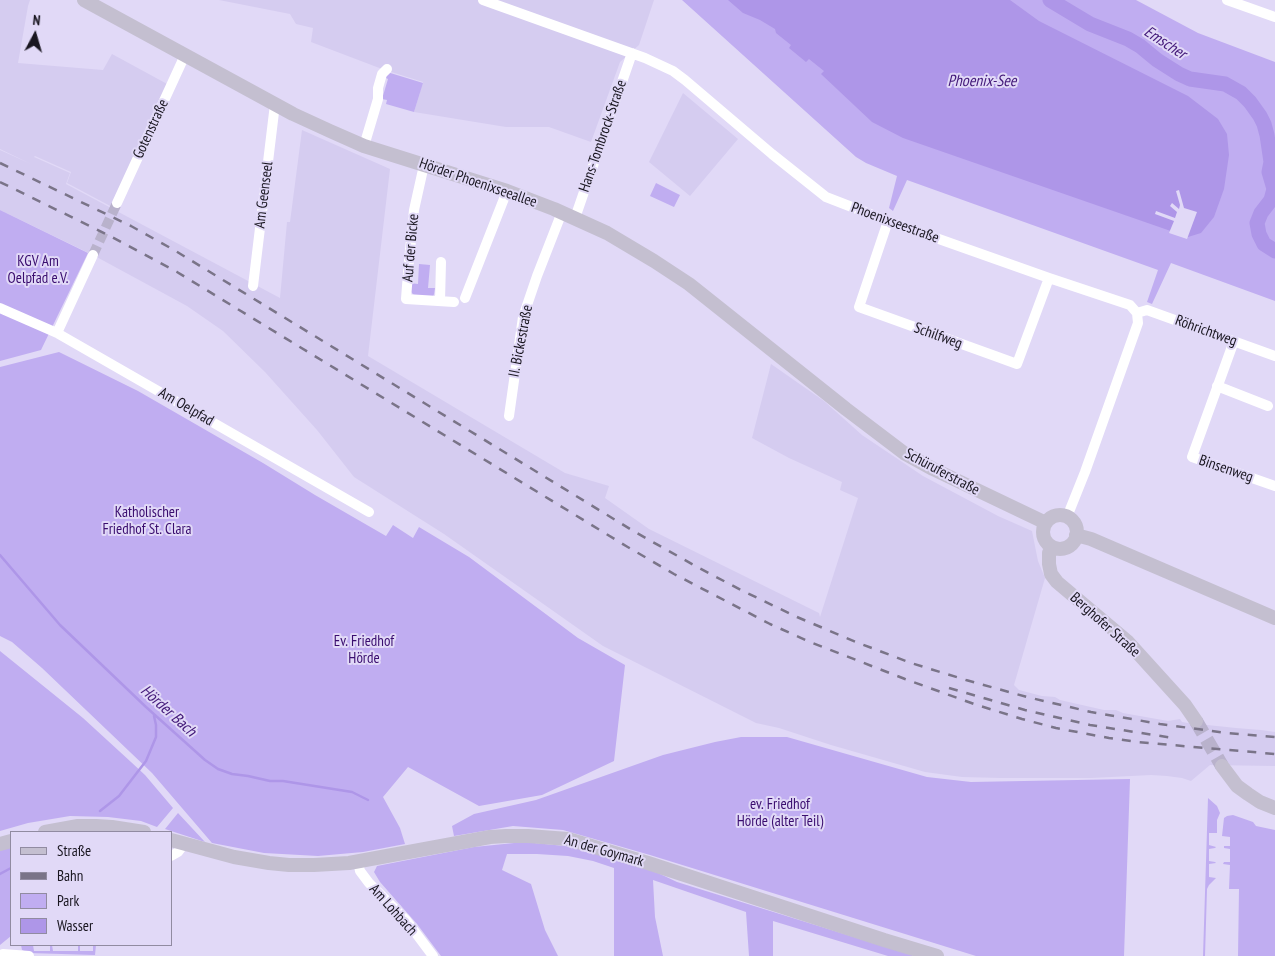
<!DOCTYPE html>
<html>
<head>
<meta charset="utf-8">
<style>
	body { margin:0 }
	#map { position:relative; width:1275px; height:956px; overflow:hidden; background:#e1d9f7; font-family:"PT Sans Narrow",sans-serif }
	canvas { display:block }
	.legend { position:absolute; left:10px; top:831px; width:162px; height:115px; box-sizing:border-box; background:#e1d9f7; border:1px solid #918ba1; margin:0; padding:6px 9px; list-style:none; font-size:15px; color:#191620 }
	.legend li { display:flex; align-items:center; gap:10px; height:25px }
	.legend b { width:25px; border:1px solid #918ba1 }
	.north { position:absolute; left:10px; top:10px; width:50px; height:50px; -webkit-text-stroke:4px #e1d9f7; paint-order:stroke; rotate:6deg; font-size:14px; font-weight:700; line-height:20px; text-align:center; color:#191620 }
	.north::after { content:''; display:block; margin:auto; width:18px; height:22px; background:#191620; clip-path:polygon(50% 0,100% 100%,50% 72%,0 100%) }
</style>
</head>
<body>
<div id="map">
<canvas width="1275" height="956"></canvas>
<ul class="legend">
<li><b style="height:6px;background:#c4bfd0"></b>Straße</li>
<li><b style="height:6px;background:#7a7488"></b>Bahn</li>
<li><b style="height:14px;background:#c0adf1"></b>Park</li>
<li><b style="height:14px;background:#ae96e8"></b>Wasser</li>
</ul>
<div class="north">N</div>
</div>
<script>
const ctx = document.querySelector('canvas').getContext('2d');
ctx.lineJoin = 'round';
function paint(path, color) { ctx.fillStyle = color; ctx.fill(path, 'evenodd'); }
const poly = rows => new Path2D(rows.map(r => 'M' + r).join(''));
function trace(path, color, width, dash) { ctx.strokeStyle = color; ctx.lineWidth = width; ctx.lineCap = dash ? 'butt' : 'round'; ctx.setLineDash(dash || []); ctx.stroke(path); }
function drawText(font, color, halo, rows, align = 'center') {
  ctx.font = font + ' "PT Sans Narrow",sans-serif'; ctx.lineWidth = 4; ctx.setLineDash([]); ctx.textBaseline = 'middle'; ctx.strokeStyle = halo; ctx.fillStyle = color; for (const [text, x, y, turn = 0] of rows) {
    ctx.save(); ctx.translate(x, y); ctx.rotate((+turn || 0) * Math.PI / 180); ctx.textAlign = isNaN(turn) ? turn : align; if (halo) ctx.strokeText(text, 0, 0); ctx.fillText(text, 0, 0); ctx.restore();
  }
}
const built = poly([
	[0,0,30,0,28,6,18,63,103,70,112,54,169,85,114,208,67,183,71,172,35,156,34,157,70,173,66,184,280,298,287,222,290,222,302,130,390,169,368,356,565,473,609,486,605,498,649,529,819,613,820,617,858,498,840,490,842,482,789,458,752,438,771,364,824,401,862,435,923,476,998,516,1032,531,1038,561,1045,578,1014,685,1019,690,1042,696,1055,697,1060,700,1104,710,1116,710,1123,713,1168,721,1180,719,1182,722,1188,723,1236,728,1261,730,1275,732,1275,766,1210,765,1191,781,1182,778,1167,776,1151,775,1091,778,1000,778,962,777,925,772,831,745,779,728,756,723,603,646,444,534,354,477,317,430,265,372,223,331,187,306,93,255,0,210,0,150,31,164,0,149],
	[219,0,654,0,639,45,620,62,591,142,549,127,506,127,414,112,423,82,382,69,311,42,313,28,296,24,290,14],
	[683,93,738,139,690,196,649,162]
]);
const green = poly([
	[682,0,1136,0,1198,33,1275,62,1275,301,1171,263,1152,304,1147,302,1158,270,907,180,893,211,889,208,897,176,866,163,856,157],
	[387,72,423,83,414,112,386,104,387,100,382,99,388,79,386,78],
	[656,183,680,195,674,207,650,196],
	[0,210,88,253,41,350,0,361],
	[419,264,430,265,428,288,435,288,434,294,433,297,414,295,411,292,410,283,418,284],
	[59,352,138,391,263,463,315,495,386,536,393,525,413,538,419,527,469,557,578,638,625,665,614,761,542,795,479,806,408,767,383,797,400,828,405,844,363,852,318,856,264,853,212,843,152,773,42,668,12,642,0,636,0,367],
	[0,651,83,718,131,762,145,775,173,808,157,827,141,821,108,817,70,816,28,823,0,831],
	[741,737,787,737,927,777,971,782,1130,779,1124,956,976,956,650,855,563,830,513,826,454,836,452,826,474,814,536,800,663,755,715,742],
	[1208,798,1217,806,1220,813,1217,820,1217,833,1209,833,1209,845,1216,847,1215,848,1209,849,1209,861,1215,862,1216,863,1209,864,1209,877,1216,878,1209,885,1207,889,1205,956,1203,956],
	[178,813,205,842,165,829],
	[1233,815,1253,822,1256,826,1275,830,1275,956,1238,956,1239,889,1229,889,1230,865,1223,864,1224,862,1230,862,1230,849,1224,848,1224,846,1230,846,1230,837,1222,836,1224,818,1227,816],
	[524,842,565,846,590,851,658,873,677,882,915,956,888,956,773,921,773,956,749,956,746,912,653,880,655,917,663,956,614,956,614,868,593,861,568,856,537,854,507,854,502,870,531,884,545,930,558,956,441,956,417,924,380,882,374,872,377,866,474,847],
	[11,847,11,936,0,945,0,850],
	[21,945,33,945,34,951,50,951,50,945,52,945,53,951,78,951,78,945,80,945,80,951,93,951,93,945,96,945,95,955,28,953,22,950]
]);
const water = poly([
	[728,0,1010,0,1039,21,1188,96,1218,119,1227,134,1229,155,1224,189,1214,217,1201,233,1188,237,903,138,872,122,821,74,824,71,809,59,806,62,789,48,791,45,776,33,775,29,760,20,743,13]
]);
const pier = poly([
	[1179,190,1184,208,1197,212,1187,239,1169,233,1174,221,1155,214,1156,211,1175,218,1177,212,1170,206,1172,203,1179,209,1180,205,1176,191]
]);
const stream = poly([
	[0,555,60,625,146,707,205,760,218,769,232,774,248,776,270,781,283,781,352,792,368,800],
	[100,811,119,796,146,761,156,737,156,725,154,716],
	[0,874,11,868]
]);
const river = poly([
	[1050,0,1090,24,1128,39,1140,46,1157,60,1179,74,1190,79,1225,84,1241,93,1250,102,1260,116,1264,124,1267,135,1271,162,1269,172,1274,189,1271,200,1261,213,1257,223,1259,234,1264,244,1275,251]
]);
const streetTunnel = poly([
	[93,255,117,203]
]);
const secondaryTunnel = poly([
	[1196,721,1222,766]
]);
const street = poly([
	[483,0,645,58,673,71,685,80,772,154,826,197,888,221,1049,278,1130,305,1137,313,1138,323,1085,472,1067,517],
	[1227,0,1275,17],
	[364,146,378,99,378,88,382,74,387,69],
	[424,165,414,210,409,260,406,299,454,302],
	[117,203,185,55],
	[575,218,632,53],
	[888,221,859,307,995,356,1017,364,1049,278],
	[253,286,275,104],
	[465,298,507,191],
	[440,301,441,262],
	[0,308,57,333,369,512],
	[1137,313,1147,310,1275,356],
	[57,333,93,255],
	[1234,341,1192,457,1275,486],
	[1217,386,1268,406],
	[509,416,523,317,537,276,562,212],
	[171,856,178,852,184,844],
	[358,862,360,871,369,883,406,920,433,956],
	[0,956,3,954,29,956]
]);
const secondary = poly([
	[84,0,293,114,330,131,364,146,507,191,554,209,607,233,654,261,689,284,846,409,904,453,933,469,1046,523],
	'1043 532a17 17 0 1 1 34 0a17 17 0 1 1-34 0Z',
	[1076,535,1091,539,1275,618],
	[1052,547,1049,553,1049,564,1051,574,1057,582,1127,641,1185,705,1196,721],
	[1222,766,1237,786,1248,794,1260,802,1275,808],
	[45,832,78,826,96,826,112,827,144,832],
	[171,840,234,857,269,863,289,865,314,865,349,863,490,837,506,836,528,836,568,839,648,863,884,940,937,956],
	[0,844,11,841]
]);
const rail = poly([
	[0,163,131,226,174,250,635,532,699,568,741,590,797,617,856,642,911,663,966,680,1027,697,1091,712,1160,724,1227,733,1275,737],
	[0,182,108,235,177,272,626,546,674,574,770,624,810,642,905,679,974,704,1022,719,1056,728,1109,738,1137,742,1275,754],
	[949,688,1025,710,1090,725,1173,738]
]);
const streetNames = [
	["Gotenstraße",151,129,-65],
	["Hans-Tombrock-Straße",603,136,-71],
	["Hörder Phoenixseeallee",478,183,19],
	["Am Geenseel",264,195,-83],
	["Phoenixseestraße",895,223,20],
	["Auf der Bicke",411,248,-85],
	["Röhrichtweg",1206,331,20],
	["Schilfweg",938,336,20],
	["II. Bickestraße",521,341,-79],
	["Am Oelpfad",186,407,30],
	["Binsenweg",1226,469,19],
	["Schüruferstraße",942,472,28],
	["Berghofer Straße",1105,625,42],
	["An der Goymark",604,851,16],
	["Am Lohbach",393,910,48]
];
const parkNames = [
	["KGV Am",38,262],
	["Oelpfad e.V.",38,279],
	["Katholischer",147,513],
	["Friedhof St. Clara",147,530],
	["Ev. Friedhof",364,642],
	["Hörde",364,659],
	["ev. Friedhof",780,805],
	["Hörde (alter Teil)",780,822]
];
const waterNames = [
	["Emscher",1165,43,33],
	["Phoenix-See",982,81],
	["Hörder Bach",168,711,42]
];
paint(built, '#d5ccf0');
paint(green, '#c0adf1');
paint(water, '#ae96e8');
paint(pier, '#e1d9f7');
trace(stream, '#ae96e8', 2.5);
trace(river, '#ae96e8', 15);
trace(streetTunnel, '#b9b2cc', 10, [10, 5]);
trace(secondaryTunnel, '#b9b2cc', 14, [14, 7]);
trace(street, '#fff', 10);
trace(secondary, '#c4bfd0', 14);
trace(rail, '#7a7488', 2.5, [9, 9]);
drawText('15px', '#191620', '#e1d9f7', streetNames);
drawText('15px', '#3a0d6f', '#e1d9f7', parkNames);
drawText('italic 16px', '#431979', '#e1d9f7', waterNames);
</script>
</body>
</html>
